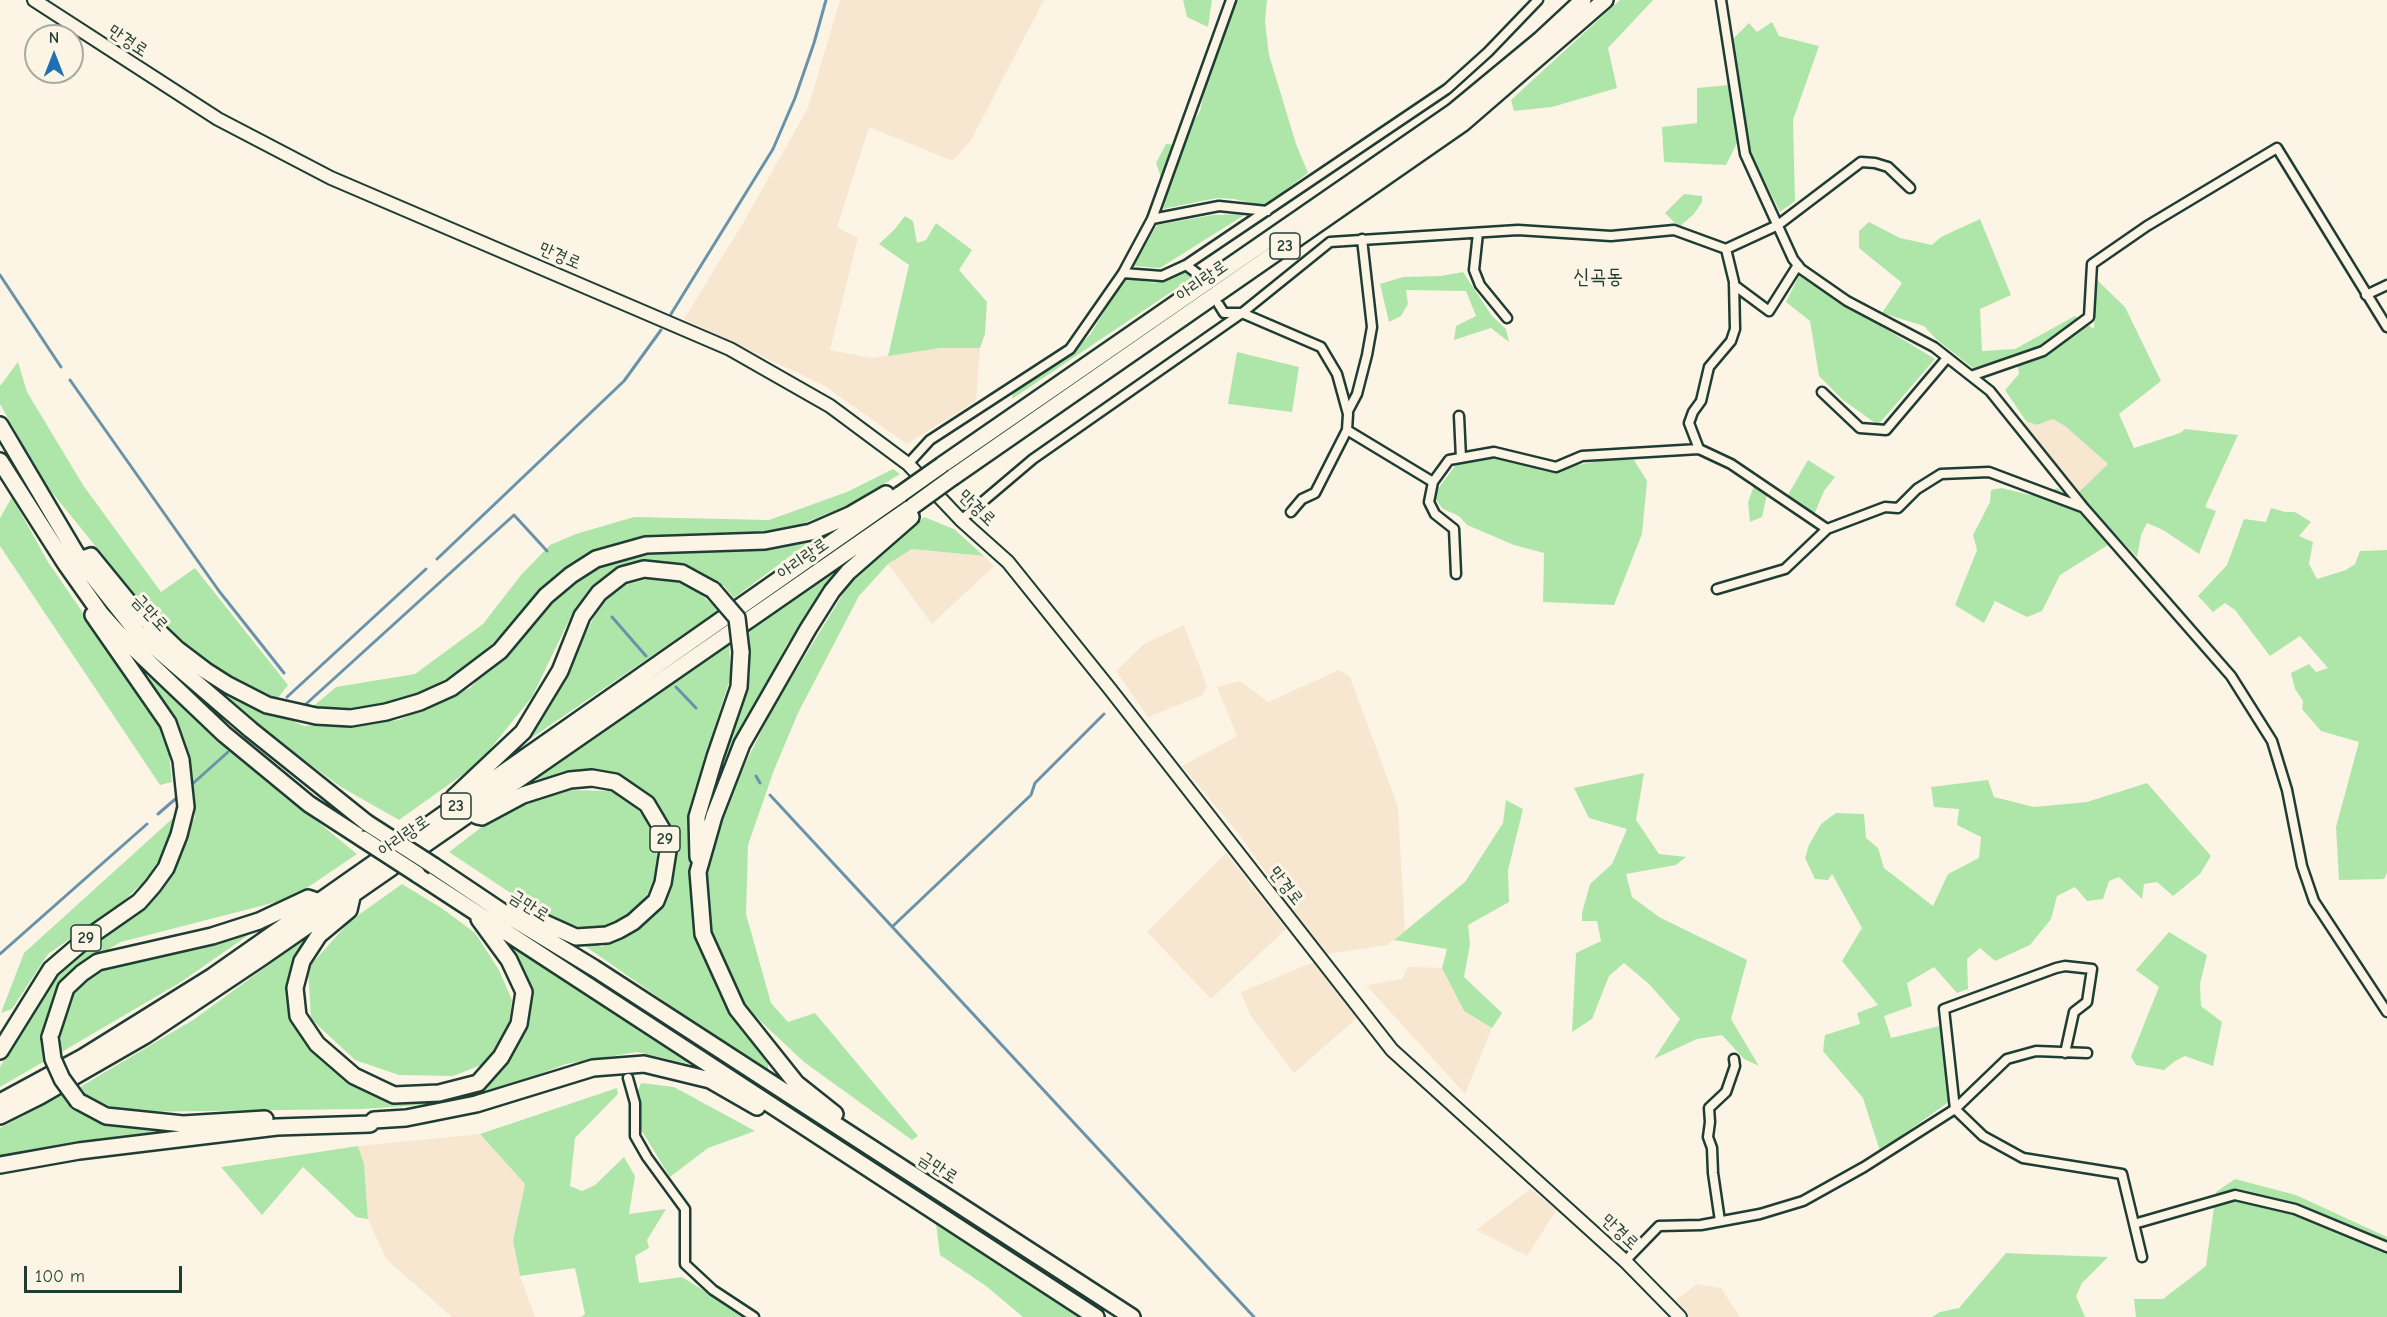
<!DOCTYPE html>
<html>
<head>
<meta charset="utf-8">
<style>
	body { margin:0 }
	#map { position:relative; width:2387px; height:1317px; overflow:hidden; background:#fcf5e5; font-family:"Comic Neue",sans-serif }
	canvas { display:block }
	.north { position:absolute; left:24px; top:24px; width:60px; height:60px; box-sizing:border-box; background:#fcf5e5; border:2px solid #a4ab9e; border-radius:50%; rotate:0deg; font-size:16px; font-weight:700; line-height:24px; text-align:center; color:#1f3d34 }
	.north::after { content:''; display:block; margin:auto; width:21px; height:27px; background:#1f6fb2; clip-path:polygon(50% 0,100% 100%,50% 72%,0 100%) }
	.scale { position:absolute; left:24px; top:1266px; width:158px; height:27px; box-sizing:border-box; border:3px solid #1f3d34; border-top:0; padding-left:8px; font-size:18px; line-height:21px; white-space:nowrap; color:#1f3d34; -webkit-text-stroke:4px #fcf5e5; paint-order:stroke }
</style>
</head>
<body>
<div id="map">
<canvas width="2387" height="1317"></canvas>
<div class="north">N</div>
<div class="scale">100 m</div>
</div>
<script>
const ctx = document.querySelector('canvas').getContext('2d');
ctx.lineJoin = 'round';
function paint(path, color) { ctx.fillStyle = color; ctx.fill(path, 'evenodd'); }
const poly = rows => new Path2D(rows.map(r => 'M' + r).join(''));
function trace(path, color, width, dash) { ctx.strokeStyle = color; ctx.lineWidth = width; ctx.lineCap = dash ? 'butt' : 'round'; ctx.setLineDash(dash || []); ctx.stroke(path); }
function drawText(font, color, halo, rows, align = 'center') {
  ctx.font = font + ' "Comic Neue","Poor Story",sans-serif'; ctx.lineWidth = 6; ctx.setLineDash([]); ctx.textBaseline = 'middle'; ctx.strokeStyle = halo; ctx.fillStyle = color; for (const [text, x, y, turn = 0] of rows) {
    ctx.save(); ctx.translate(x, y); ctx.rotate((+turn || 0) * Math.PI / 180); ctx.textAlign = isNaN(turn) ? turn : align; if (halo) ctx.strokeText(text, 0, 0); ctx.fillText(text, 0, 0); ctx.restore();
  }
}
const built = poly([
	[840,0,1044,0,971,140,953,161,869,127,837,227,858,238,830,350,872,358,940,348,980,348,976,401,907,444,823,385,684,319,743,223,808,108],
	[2053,419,2065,426,2108,464,2077,495,2023,427,2026,421,2037,425],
	[912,549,984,556,994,566,932,624,888,564],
	[1184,625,1207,686,1203,695,1148,717,1116,671,1144,644],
	[1339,670,1350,677,1398,807,1405,931,1387,945,1328,954,1313,939,1238,833,1182,766,1237,736,1217,687,1240,681,1268,702],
	[1226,853,1286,929,1211,999,1147,932],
	[1314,962,1357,1018,1294,1073,1250,1015,1241,992],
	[1408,967,1442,968,1464,1011,1492,1028,1465,1094,1366,985,1402,979],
	[480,1134,525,1184,513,1242,520,1276,535,1317,452,1317,386,1259,368,1219,364,1164,358,1146],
	[1530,1189,1557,1209,1527,1256,1476,1230],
	[1697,1284,1721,1288,1740,1317,1687,1317,1672,1303]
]);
const green = poly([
	[1183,0,1212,0,1208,27,1187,17],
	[1234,0,1267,0,1265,22,1269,55,1296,144,1308,173,1264,206,1234,199,1217,198,1163,209,1167,195,1156,163,1166,144,1180,145,1200,111,1213,51],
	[1620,0,1653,0,1608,48,1617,88,1552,107,1514,111,1511,100],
	[1772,22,1779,36,1819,46,1793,120,1795,201,1780,212,1750,152,1733,39,1749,23,1757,32],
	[1729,85,1739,139,1726,165,1664,162,1662,127,1697,123,1697,88],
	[1684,194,1702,196,1702,202,1694,214,1679,227,1665,213],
	[1246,214,1160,268,1133,266,1157,225,1213,215],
	[905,216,913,221,917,243,926,240,936,223,972,250,959,270,987,302,985,334,980,348,940,348,888,356,909,265,879,244,894,230],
	[1980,219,2011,295,1980,309,1982,351,2015,349,2075,316,2094,329,2096,279,2125,307,2161,381,2119,414,2134,448,2180,433,2185,429,2238,435,2205,507,2216,511,2199,554,2163,530,2147,523,2141,535,2137,557,2090,508,2079,492,2108,464,2065,426,2053,419,2037,425,2026,421,2005,390,2019,374,2016,355,1973,368,1936,339,1924,326,1882,313,1902,283,1859,248,1859,231,1869,222,1900,238,1932,245,1941,237],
	[1186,270,1195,276,1012,399,1013,392,1077,347,1090,335,1124,278,1155,283],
	[1463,272,1492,316,1506,329,1509,342,1491,328,1454,340,1456,326,1476,316,1466,291,1406,290,1408,304,1401,316,1389,322,1380,284,1403,277,1441,276],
	[1799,276,1935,359,1878,425,1843,400,1819,376,1810,321,1786,302],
	[1237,352,1299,367,1292,412,1228,404],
	[18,362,27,392,83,485,161,592,195,568,288,685,277,699,209,665,139,600,46,485,0,404,0,386],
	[1489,457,1554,470,1603,460,1634,460,1647,481,1642,534,1614,605,1543,602,1544,553,1514,545,1467,525,1459,516,1443,509,1433,496,1457,463],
	[1808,460,1835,477,1824,491,1814,515,1788,495],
	[893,469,900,474,853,503,792,528,722,536,651,537,587,553,559,572,519,617,472,664,419,694,356,710,311,708,336,687,415,674,483,624,521,575,550,545,576,534,634,517,769,520,847,492],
	[1754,486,1767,494,1762,517,1750,522,1748,502],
	[2002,488,2030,495,2058,488,2108,545,2060,575,2042,611,2027,617,1995,601,1984,623,1955,605,1977,550,1973,535,1990,502,1991,490],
	[12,497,48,562,152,713,168,742,172,782,160,785,0,546,0,518],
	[2271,508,2285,512,2295,512,2311,522,2299,536,2313,542,2309,564,2317,579,2346,570,2355,564,2360,551,2387,550,2387,873,2384,879,2339,880,2336,827,2359,742,2321,731,2302,709,2303,701,2295,689,2291,673,2309,664,2316,672,2328,668,2300,636,2270,656,2235,610,2225,603,2213,612,2198,596,2227,565,2244,519,2266,522],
	[924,517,954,529,984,556,912,549,888,564,859,596,798,713,774,770,748,845,746,914,771,1003,788,1022,815,1013,918,1136,912,1140,804,1062,741,1003,712,933,706,873,725,804,772,710,849,584],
	[813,539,734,598,724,586,683,565,651,563,572,614,532,697,479,763,399,820,341,787,293,752,204,682,304,726,399,720,470,688,551,604,590,571,634,555,762,550],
	[846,562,787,644,722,776,701,804,750,676,749,630],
	[656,577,689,584,719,610,508,754,558,689,596,613,617,587],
	[729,644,731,676,709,745,691,827,695,919,718,993,768,1064,768,1074,565,932,602,947,636,929,662,903,667,825,643,789,591,770,530,781],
	[148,675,224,745,357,854,292,898,121,942,69,972,54,994,42,1032,45,1061,0,1087,0,1067,51,977,69,960,160,890,195,817,186,745],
	[1644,773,1636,820,1659,854,1686,857,1676,865,1626,874,1632,897,1659,917,1747,960,1731,1019,1759,1066,1744,1059,1722,1035,1697,1039,1654,1059,1680,1019,1649,984,1624,963,1609,976,1592,1019,1572,1032,1576,953,1601,941,1597,921,1582,921,1582,913,1590,884,1612,864,1627,829,1589,818,1574,788],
	[1988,780,1994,797,2034,807,2087,802,2147,783,2211,856,2200,874,2173,896,2157,882,2144,884,2142,899,2119,877,2109,881,2103,899,2087,901,2075,887,2057,896,2051,919,2030,945,1995,961,1980,948,1967,959,1968,989,1957,993,1934,967,1907,983,1912,1006,1884,1016,1891,1038,1939,1026,1942,1030,1950,1101,1880,1151,1863,1098,1823,1051,1825,1035,1860,1024,1857,1013,1878,1005,1842,961,1862,928,1832,874,1828,880,1815,879,1805,858,1809,845,1821,824,1836,813,1864,814,1866,838,1878,848,1884,868,1933,906,1948,874,1979,858,1981,837,1957,825,1959,809,1934,807,1931,787],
	[557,790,620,791,653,826,659,871,641,907,614,926,587,929,545,916,449,852,496,816],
	[1506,800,1523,809,1508,870,1509,902,1468,925,1470,944,1464,977,1502,1013,1492,1028,1464,1011,1442,968,1447,949,1394,940,1465,882,1503,823],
	[173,818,171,833,151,875,118,906,48,954,12,1009,1,1013,24,953],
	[402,884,443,909,475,933,499,970,512,1000,508,1030,484,1064,453,1076,399,1075,355,1060,311,1019,308,968,350,921],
	[260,927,181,982,60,1053,62,1022,76,988,102,968],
	[2169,932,2207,955,2200,984,2201,1006,2222,1022,2213,1066,2185,1056,2175,1061,2164,1070,2136,1065,2131,1057,2159,987,2136,970],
	[500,935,694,1065,637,1052,566,1064,513,1084,438,1104,362,1109,130,1112,109,1106,86,1095,80,1087,193,1020,303,940,288,994,306,1045,369,1091,460,1094,495,1076,524,1032,529,998],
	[641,1083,674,1087,755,1131,708,1148,670,1177,640,1128,638,1091],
	[617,1088,618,1094,575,1138,570,1186,582,1191,595,1185,624,1157,635,1176,629,1214,666,1209,647,1240,649,1248,635,1256,639,1283,682,1277,746,1317,581,1317,585,1314,575,1268,520,1276,513,1241,525,1184,480,1134],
	[64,1094,98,1120,183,1128,0,1156,0,1128],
	[358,1146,364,1164,368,1219,356,1217,303,1167,262,1215,221,1167],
	[2235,1179,2296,1195,2387,1237,2387,1317,2136,1317,2134,1299,2163,1299,2206,1266,2216,1192],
	[936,1224,1023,1279,1082,1317,1023,1317,986,1286,940,1255],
	[2006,1253,2026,1254,2108,1257,2082,1283,2076,1296,2085,1317,1932,1317,1940,1312,1959,1308]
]);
const stream = poly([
	[0,275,61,367],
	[671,314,773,149,795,98,814,43,826,0],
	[70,380,219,591,284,673],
	[437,559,624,381,661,330],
	[612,617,646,656],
	[676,687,696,708],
	[287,697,426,569],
	[306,704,514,515,547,551],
	[756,776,760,783],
	[189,787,228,752],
	[770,795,1254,1317],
	[158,814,180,795],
	[893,926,1031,795,1035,783,1104,714],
	[0,954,147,824]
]);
const street = poly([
	[1721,0,1745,154,1793,259,1801,269,1847,301,1934,347,1990,391,2084,508,2231,676,2272,741,2287,790,2302,866,2314,901,2387,1012],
	[1152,219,1219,206,1267,211],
	[1478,233,1474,270,1480,285,1507,318],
	[1186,265,1447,89,1488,52,1538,0],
	[1123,273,1162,276,1186,265,1199,275],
	[1734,285,1769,311,1798,265],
	[2366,295,2387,285],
	[1219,305,1224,313,1242,313,1321,347,1337,374,1348,414,1347,430,1315,493,1302,499,1291,512],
	[1971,376,2043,351,2089,317,2092,264,2147,226,2277,148,2387,327],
	[1822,392,1860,428,1886,430,1947,358],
	[1348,411,1357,394,1367,355,1372,327,1362,239],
	[1459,416,1461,458],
	[1347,430,1433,482,1449,460,1494,452,1556,467,1582,456,1699,449,1731,464,1827,529,1885,507,1898,508,1917,489,1941,474,1989,472,2082,507],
	[1699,449,1689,423,1693,412,1701,401,1709,367,1731,341,1735,329,1734,282,1726,249],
	[908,464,930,440,1070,349,1123,273,1152,219,1231,0],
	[1433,482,1429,502,1435,514,1454,529,1456,574],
	[961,520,1033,459,1242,313,1330,242,1518,230,1611,236,1674,230,1726,249,1778,225,1861,162,1875,163,1888,167,1910,188],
	[1717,589,1785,569,1827,529],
	[2065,1053,2074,1012,2087,1002,2092,969,2065,966,2056,968,1944,1009,1955,1109,1983,1136,2023,1158,2122,1174,2142,1257],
	[628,1078,635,1103,635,1136,647,1157,685,1209,685,1264,713,1290,754,1317],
	[1720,1221,1713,1173,1712,1148,1708,1137,1710,1122,1709,1108,1726,1092,1735,1066,1734,1059],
	[2134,1224,2235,1195,2295,1209,2387,1247],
	[1625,1261,1659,1226,1701,1225,1760,1214,1803,1201,1864,1167,1955,1109,2007,1059,2036,1051,2087,1053]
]);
const secondary = poly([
	[34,0,218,119,331,178,730,349,830,406,908,464,961,520,1008,562,1110,689,1392,1050,1625,1261,1680,1317]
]);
const highway = poly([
	[0,425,80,560,137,632,251,730,367,823],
	[0,461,65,563,101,614,119,634,224,734,309,804,363,839],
	[942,465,1453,112,1540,40,1583,0],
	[953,477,1463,123,1605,0],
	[80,560,91,556,131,605,177,649,206,671,228,685,267,705,316,716,351,718,386,712,420,702,451,688,500,651,546,596,571,575,596,559,646,545,765,541,811,532,850,515,886,494],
	[456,804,454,797,523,732,560,671,582,616,599,593,622,575,644,569,682,573,713,590],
	[477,816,482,817,523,795,570,780,592,778,615,782,647,804,663,831,668,851,663,883,656,901,633,922,619,930,607,935,576,937,514,909,508,914],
	[698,857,697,817,715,757,739,687,741,652],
	[434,866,507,915,594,968,1132,1317],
	[417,874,1096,1317],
	[352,897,349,910,319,935,302,961,295,988,298,1016,317,1044,354,1076,394,1095,439,1093,478,1083,501,1057,519,1024,524,992,509,960,479,919],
	[50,1037,66,988,82,973,98,962,212,936,259,921,308,898,320,902],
	[0,1051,51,969,86,939,139,902,153,886,166,868,179,835,186,807,181,760,168,723,93,615,101,614],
	[78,1101,106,1116,183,1124,265,1119],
	[0,1102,83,1057,213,976,901,494],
	[835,1114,796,1083,737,1009,703,934,698,872,714,816,742,744,808,629,832,591,848,572,911,517],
	[0,1116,40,1096,146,1035,261,958,913,506],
	[0,1165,79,1151,277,1127,370,1124,374,1120,406,1118,476,1104,593,1068,644,1064,710,1080,757,1107]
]);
const highwayBridge = poly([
	[901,494,942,465],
	[913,506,953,477],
	[713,590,737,618,741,652],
	[367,823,434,866],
	[363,839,417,874],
	[50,1037,53,1059,62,1079,78,1101]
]);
const shields = [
	[1285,246,30],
	[456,806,30],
	[665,839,30],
	[86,938,30]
];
const shieldNames = [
	["23",1285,246],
	["23",456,806],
	["29",665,839],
	["29",86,938]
];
const streetNames = [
	["만경로",128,41,33],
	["만경로",560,256,23],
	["아리랑로",1202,281,-35],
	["만경로",977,508,44],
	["아리랑로",803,559,-35],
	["금만로",150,613,47],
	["아리랑로",404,836,-35],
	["만경로",1286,886,52],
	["금만로",529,906,32],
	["금만로",938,1168,33],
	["만경로",1620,1232,43]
];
const quarterNames = [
	["신곡동",1598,277]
];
paint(built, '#f8e7d0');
paint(green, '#aee6aa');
trace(stream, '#6993aa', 3);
trace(street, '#1f3d34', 13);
trace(secondary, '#1f3d34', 16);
trace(highway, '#1f3d34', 20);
trace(street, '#fcf5e5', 8);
trace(secondary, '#fcf5e5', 12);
trace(highway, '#fcf5e5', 15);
trace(highwayBridge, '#1f3d34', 20, []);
trace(highwayBridge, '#fcf5e5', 15);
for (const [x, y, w] of shields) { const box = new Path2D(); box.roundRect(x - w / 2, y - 13, w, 26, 4.5); ctx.fillStyle = '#fcf5e5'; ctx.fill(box); trace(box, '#1f3d34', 1.5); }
drawText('bold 16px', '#1f3d34', null, shieldNames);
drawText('18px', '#1f3d34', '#fcf5e5', streetNames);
drawText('21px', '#1f3d34', '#fcf5e5', quarterNames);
</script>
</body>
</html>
